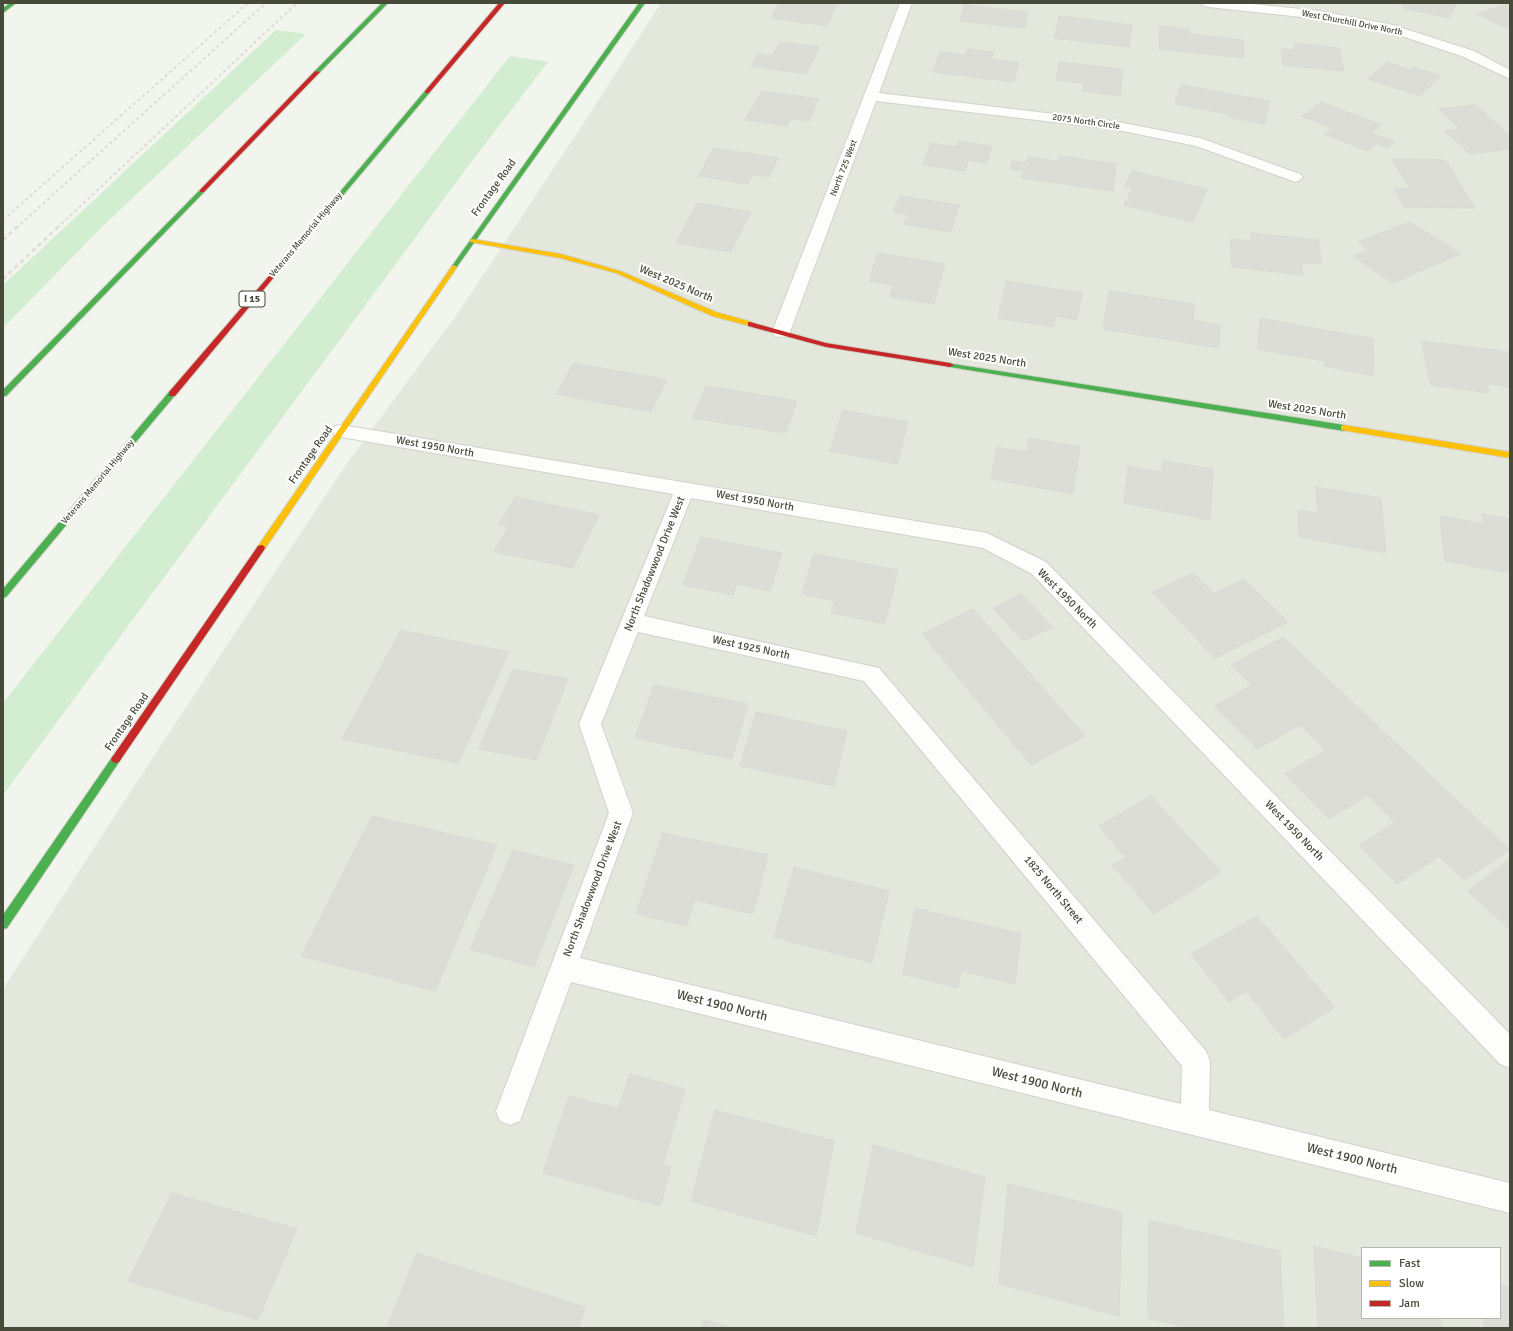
<!DOCTYPE html>
<html>
<head>
<meta charset="utf-8">
<style>
	body { margin:0 }
	#map { position:relative; width:1513px; height:1331px; overflow:hidden; background:#f2f4ee; font-family:Signika,sans-serif }
	canvas { display:block }
	.frame { position:absolute; inset:0; border:4px solid #474a39; pointer-events:none }
	.legend { position:absolute; left:1361px; top:1247px; width:140px; height:72px; box-sizing:border-box; background:#fff; border:1px solid #b5b7b0; margin:0; padding:5px 7px; list-style:none; font-size:12px; color:#474a39 }
	.legend li { display:flex; align-items:center; gap:8px; height:20px }
	.legend b { width:20px; border:1px solid #b5b7b0 }
</style>
</head>
<body>
<div id="map">
<canvas width="1513" height="1331"></canvas>
<div class="frame"></div>
<ul class="legend">
<li><b style="height:5px;background:#4caf50"></b>Fast</li>
<li><b style="height:5px;background:#ffc107"></b>Slow</li>
<li><b style="height:5px;background:#c62828"></b>Jam</li>
</ul>
</div>
<script>
const ctx = document.querySelector('canvas').getContext('2d');
ctx.lineJoin = 'round';
function paint(path, color) { ctx.fillStyle = color; ctx.fill(path, 'evenodd'); }
const poly = rows => new Path2D(rows.map(r => 'M' + r).join(''));
function trace(path, color, width, dash) { ctx.strokeStyle = color; ctx.lineWidth = width; ctx.lineCap = dash ? 'butt' : 'round'; ctx.setLineDash(dash || []); ctx.stroke(path); }
function drawText(font, color, halo, rows, align = 'center') {
  ctx.font = font + ' Signika,sans-serif'; ctx.lineWidth = 4; ctx.setLineDash([]); ctx.textBaseline = 'middle'; ctx.strokeStyle = halo; ctx.fillStyle = color; for (const [text, x, y, turn = 0] of rows) {
    ctx.save(); ctx.translate(x, y); ctx.rotate((+turn || 0) * Math.PI / 180); ctx.textAlign = isNaN(turn) ? turn : align; if (halo) ctx.strokeText(text, 0, 0); ctx.fillText(text, 0, 0); ctx.restore();
  }
}
const residential = poly([
	[661,3,1510,3,1510,1328,3,1328,3,989,129,794,343,469,460,310,581,127],
	[1362,1248,1500,1248,1500,1318,1362,1318]
]);
const green = poly([
	[276,30,306,34,102,227,3,328,3,285],
	[510,56,548,62,469,165,3,795,3,703]
]);
const building = poly([
	[779,3,828,3,837,4,827,26,771,18,779,3],
	[1394,3,1457,3,1449,18,1403,8,1404,5,1394,3],
	[964,5,1028,12,1025,28,960,21,964,5],
	[1505,5,1510,7,1510,30,1477,14,1505,5],
	[1059,16,1132,25,1129,47,1054,38,1059,16],
	[1160,26,1189,29,1189,34,1243,40,1244,58,1159,49,1160,26],
	[780,42,819,47,806,74,751,66,758,54,773,56,780,42],
	[1294,43,1339,48,1344,71,1283,65,1281,49,1295,50,1294,43],
	[968,49,994,52,991,59,1019,63,1014,82,933,72,940,52,965,55,968,49],
	[1060,62,1123,69,1120,96,1082,91,1084,83,1056,80,1060,62],
	[1387,62,1410,70,1413,67,1441,76,1420,96,1368,79,1387,62],
	[1181,85,1270,101,1265,124,1228,117,1228,114,1175,104,1181,85],
	[762,91,819,99,809,121,791,118,787,126,745,120,762,91],
	[1321,102,1381,125,1371,133,1395,142,1388,148,1377,144,1368,151,1324,134,1332,128,1302,116,1321,102],
	[1476,105,1506,132,1510,132,1510,149,1470,154,1445,131,1460,129,1439,109,1476,105],
	[959,141,992,146,987,163,968,160,965,171,923,165,931,143,957,147,959,141],
	[714,148,778,158,769,177,753,174,748,184,698,176,714,148],
	[1060,156,1116,164,1113,191,1022,178,1024,171,1010,169,1012,161,1026,163,1028,157,1059,161,1060,156],
	[1392,159,1445,160,1475,208,1404,207,1394,189,1410,189,1392,159],
	[1132,171,1207,189,1193,222,1124,205,1133,188,1124,186,1132,171],
	[900,196,959,205,951,232,904,224,907,214,893,212,900,196],
	[697,203,751,212,731,252,676,243,697,203],
	[1410,222,1461,254,1393,283,1353,256,1369,250,1358,242,1410,222],
	[1251,233,1318,240,1322,264,1301,262,1303,275,1232,267,1230,239,1251,241,1251,233],
	[878,253,945,264,934,304,890,297,893,285,869,281,878,253],
	[1006,281,1082,293,1077,320,1056,316,1054,327,998,318,1006,281],
	[1109,291,1195,304,1193,320,1220,325,1219,348,1103,329,1109,291],
	[1260,318,1373,339,1374,376,1324,366,1324,361,1258,349,1260,318],
	[1421,341,1510,352,1510,387,1487,384,1489,393,1431,385,1421,341],
	[574,363,667,380,651,412,556,394,574,363],
	[706,386,797,401,786,433,693,418,706,386],
	[843,410,908,422,897,464,830,451,843,410],
	[1029,438,1080,447,1073,494,991,479,997,447,1027,452,1029,438],
	[1163,461,1213,469,1210,520,1124,503,1128,466,1162,472,1163,461],
	[1316,487,1381,498,1386,553,1299,537,1298,510,1318,513,1316,487],
	[515,497,599,515,573,568,494,552,508,527,499,525,515,497],
	[1482,514,1510,519,1510,573,1445,561,1440,516,1484,524,1482,514],
	[701,537,782,553,770,591,737,584,733,595,683,585,701,537],
	[814,554,898,570,885,624,831,613,835,601,802,594,814,554],
	[1194,573,1214,593,1244,579,1288,622,1215,658,1152,592,1194,573],
	[1021,594,1053,627,1023,641,993,608,1021,594],
	[973,609,1085,736,1031,765,922,634,973,609],
	[401,630,509,652,458,763,342,739,401,630],
	[1283,637,1510,850,1464,880,1439,856,1397,884,1359,845,1395,823,1368,795,1329,819,1285,774,1326,750,1300,725,1257,749,1215,706,1252,685,1231,665,1283,637],
	[513,669,568,679,536,760,479,749,513,669],
	[654,685,748,704,732,759,635,738,654,685],
	[756,712,847,731,834,786,740,766,756,712],
	[1151,796,1221,872,1154,914,1112,865,1126,858,1099,826,1151,796],
	[372,816,497,845,435,991,301,956,372,816],
	[663,833,768,855,753,914,694,900,687,926,636,914,663,833],
	[513,850,574,865,534,967,470,949,513,850],
	[1510,859,1510,930,1468,891,1510,859],
	[794,867,889,891,872,963,774,937,794,867],
	[915,908,1021,934,1015,984,961,971,958,988,903,974,915,908],
	[1257,916,1335,1007,1284,1039,1246,991,1229,1002,1191,954,1257,916],
	[630,1074,685,1089,663,1165,671,1167,660,1206,543,1173,569,1096,618,1109,630,1074],
	[715,1110,834,1141,816,1236,691,1201,715,1110],
	[873,1145,985,1177,973,1267,856,1233,873,1145],
	[1008,1184,1122,1212,1119,1316,999,1284,1008,1184],
	[172,1193,297,1229,258,1320,128,1281,172,1193],
	[1149,1220,1280,1251,1284,1328,1189,1328,1148,1318,1149,1220],
	[1314,1246,1362,1258,1362,1318,1440,1318,1441,1328,1318,1328,1314,1246],
	[417,1253,585,1307,579,1328,387,1328,417,1253],
	[1500,1285,1510,1287,1510,1328,1485,1328,1483,1318,1500,1318,1500,1285],
	[704,1320,735,1328,702,1328,704,1320]
]);
const street = poly([
	[900,3,912,3,879,93,1113,121,1200,138,1300,174,1303,177,1300,180,1295,182,1290,180,1196,146,1113,129,876,101,790,332,787,336,781,337,775,336,772,332,900,3],
	[1202,3,1243,3,1320,11,1393,25,1474,51,1510,70,1510,79,1464,57,1390,32,1320,19,1208,7,1204,6,1202,3],
	[342,425,987,533,1046,562,1510,1034,1510,1068,1500,1064,1032,574,983,548,691,498,644,616,879,668,1206,1051,1210,1061,1209,1110,1510,1183,1510,1213,571,982,520,1121,510,1125,500,1121,496,1111,609,813,579,724,673,494,335,436,333,431,335,426,342,425],
	[638,632,864,681,1182,1066,1181,1104,580,958,633,813,601,724,638,632]
]);
const fast = poly([
	[10,3,16,3,3,13,3,8,10,3],
	[382,3,388,3,319,73,315,73,315,71,382,3],
	[639,3,645,3,456,268,452,268,452,266,639,3],
	[425,91,430,92,285,264,281,264,281,262,425,91],
	[200,190,205,191,6,396,3,396,3,390,200,190],
	[947,363,1344,425,1348,428,1344,431,950,367,947,367,947,363],
	[169,392,172,392,176,394,6,597,3,598,3,589,169,392],
	[116,755,119,756,121,759,119,762,7,928,3,929,3,915,113,756,116,755]
]);
const slow = poly([
	[472,239,561,254,620,271,716,312,752,322,754,324,750,326,712,316,616,273,560,258,470,242,470,240,472,239],
	[454,265,457,267,264,550,258,550,257,548,258,546,452,266,454,265],
	[1344,425,1510,452,1510,458,1341,430,1341,426,1344,425]
]);
const jam = poly([
	[499,3,505,3,429,93,425,93,425,91,499,3],
	[315,71,320,72,204,192,200,192,200,190,315,71],
	[283,261,285,262,285,264,175,396,169,396,169,392,281,262,283,261],
	[748,322,750,322,826,343,950,363,954,365,950,367,826,347,748,326,748,322],
	[261,545,264,546,265,548,264,550,119,762,116,763,113,762,111,759,113,756,258,546,261,545]
]);
const railFar1 = poly([
	[3,220,248,3],
	[16,228,266,3],
	[57,228,297,3]
]);
const rail = poly([
	[3,240,17,227],
	[3,279,58,227]
]);
const farStreetnames = [
	["West Churchill Drive North",1352,23,11],
	["2075 North Circle",1086,122,8],
	["North 725 West",844,168,-69],
	["Veterans Memorial Highway",306,235,-50],
	["Veterans Memorial Highway",98,482,-50]
];
const shields = [
	[252,299,26]
];
const shieldNames = [
	["I 15",252,299]
];
const streetNames = [
	["Frontage Road",494,188,-54],
	["West 2025 North",676,284,23],
	["West 2025 North",987,358,9],
	["West 2025 North",1307,410,9],
	["West 1950 North",435,447,10],
	["Frontage Road",311,455,-55],
	["West 1950 North",755,501,10],
	["North Shadowwood Drive West",655,564,-68],
	["West 1950 North",1067,599,45],
	["West 1925 North",751,648,12],
	["Frontage Road",127,722,-55],
	["West 1950 North",1294,831,46],
	["North Shadowwood Drive West",593,889,-69],
	["1825 North Street",1053,890,50]
];
const nearStreetnames = [
	["West 1900 North",722,1006,14],
	["West 1900 North",1037,1083,14],
	["West 1900 North",1352,1159,14]
];
paint(residential, '#e4e7dc');
paint(green, '#d2edd0');
paint(building, '#dcddd7');
trace(building, '#dadcd4', 1);
trace(street, '#d0d2cb', 2);
trace(fast, '#cfd3c6', 2);
trace(slow, '#cfd3c6', 2);
trace(jam, '#cfd3c6', 2);
paint(street, '#fdfdfc');
paint(fast, '#4caf50');
paint(slow, '#ffc107');
paint(jam, '#c62828');
trace(railFar1, '#dbdbda', 2, [3, 3]);
trace(rail, '#dbdbda', 2.5, [4, 4]);
drawText('9px', '#474a39', '#fff', farStreetnames);
for (const [x, y, w] of shields) { const box = new Path2D(); box.roundRect(x - w / 2, y - 8, w, 16, 3); ctx.fillStyle = '#fff'; ctx.fill(box); trace(box, '#474a39', 1); }
drawText('bold 10px', '#474a39', null, shieldNames);
drawText('11px', '#474a39', '#fff', streetNames);
drawText('13px', '#474a39', '#fff', nearStreetnames);
</script>
</body>
</html>
